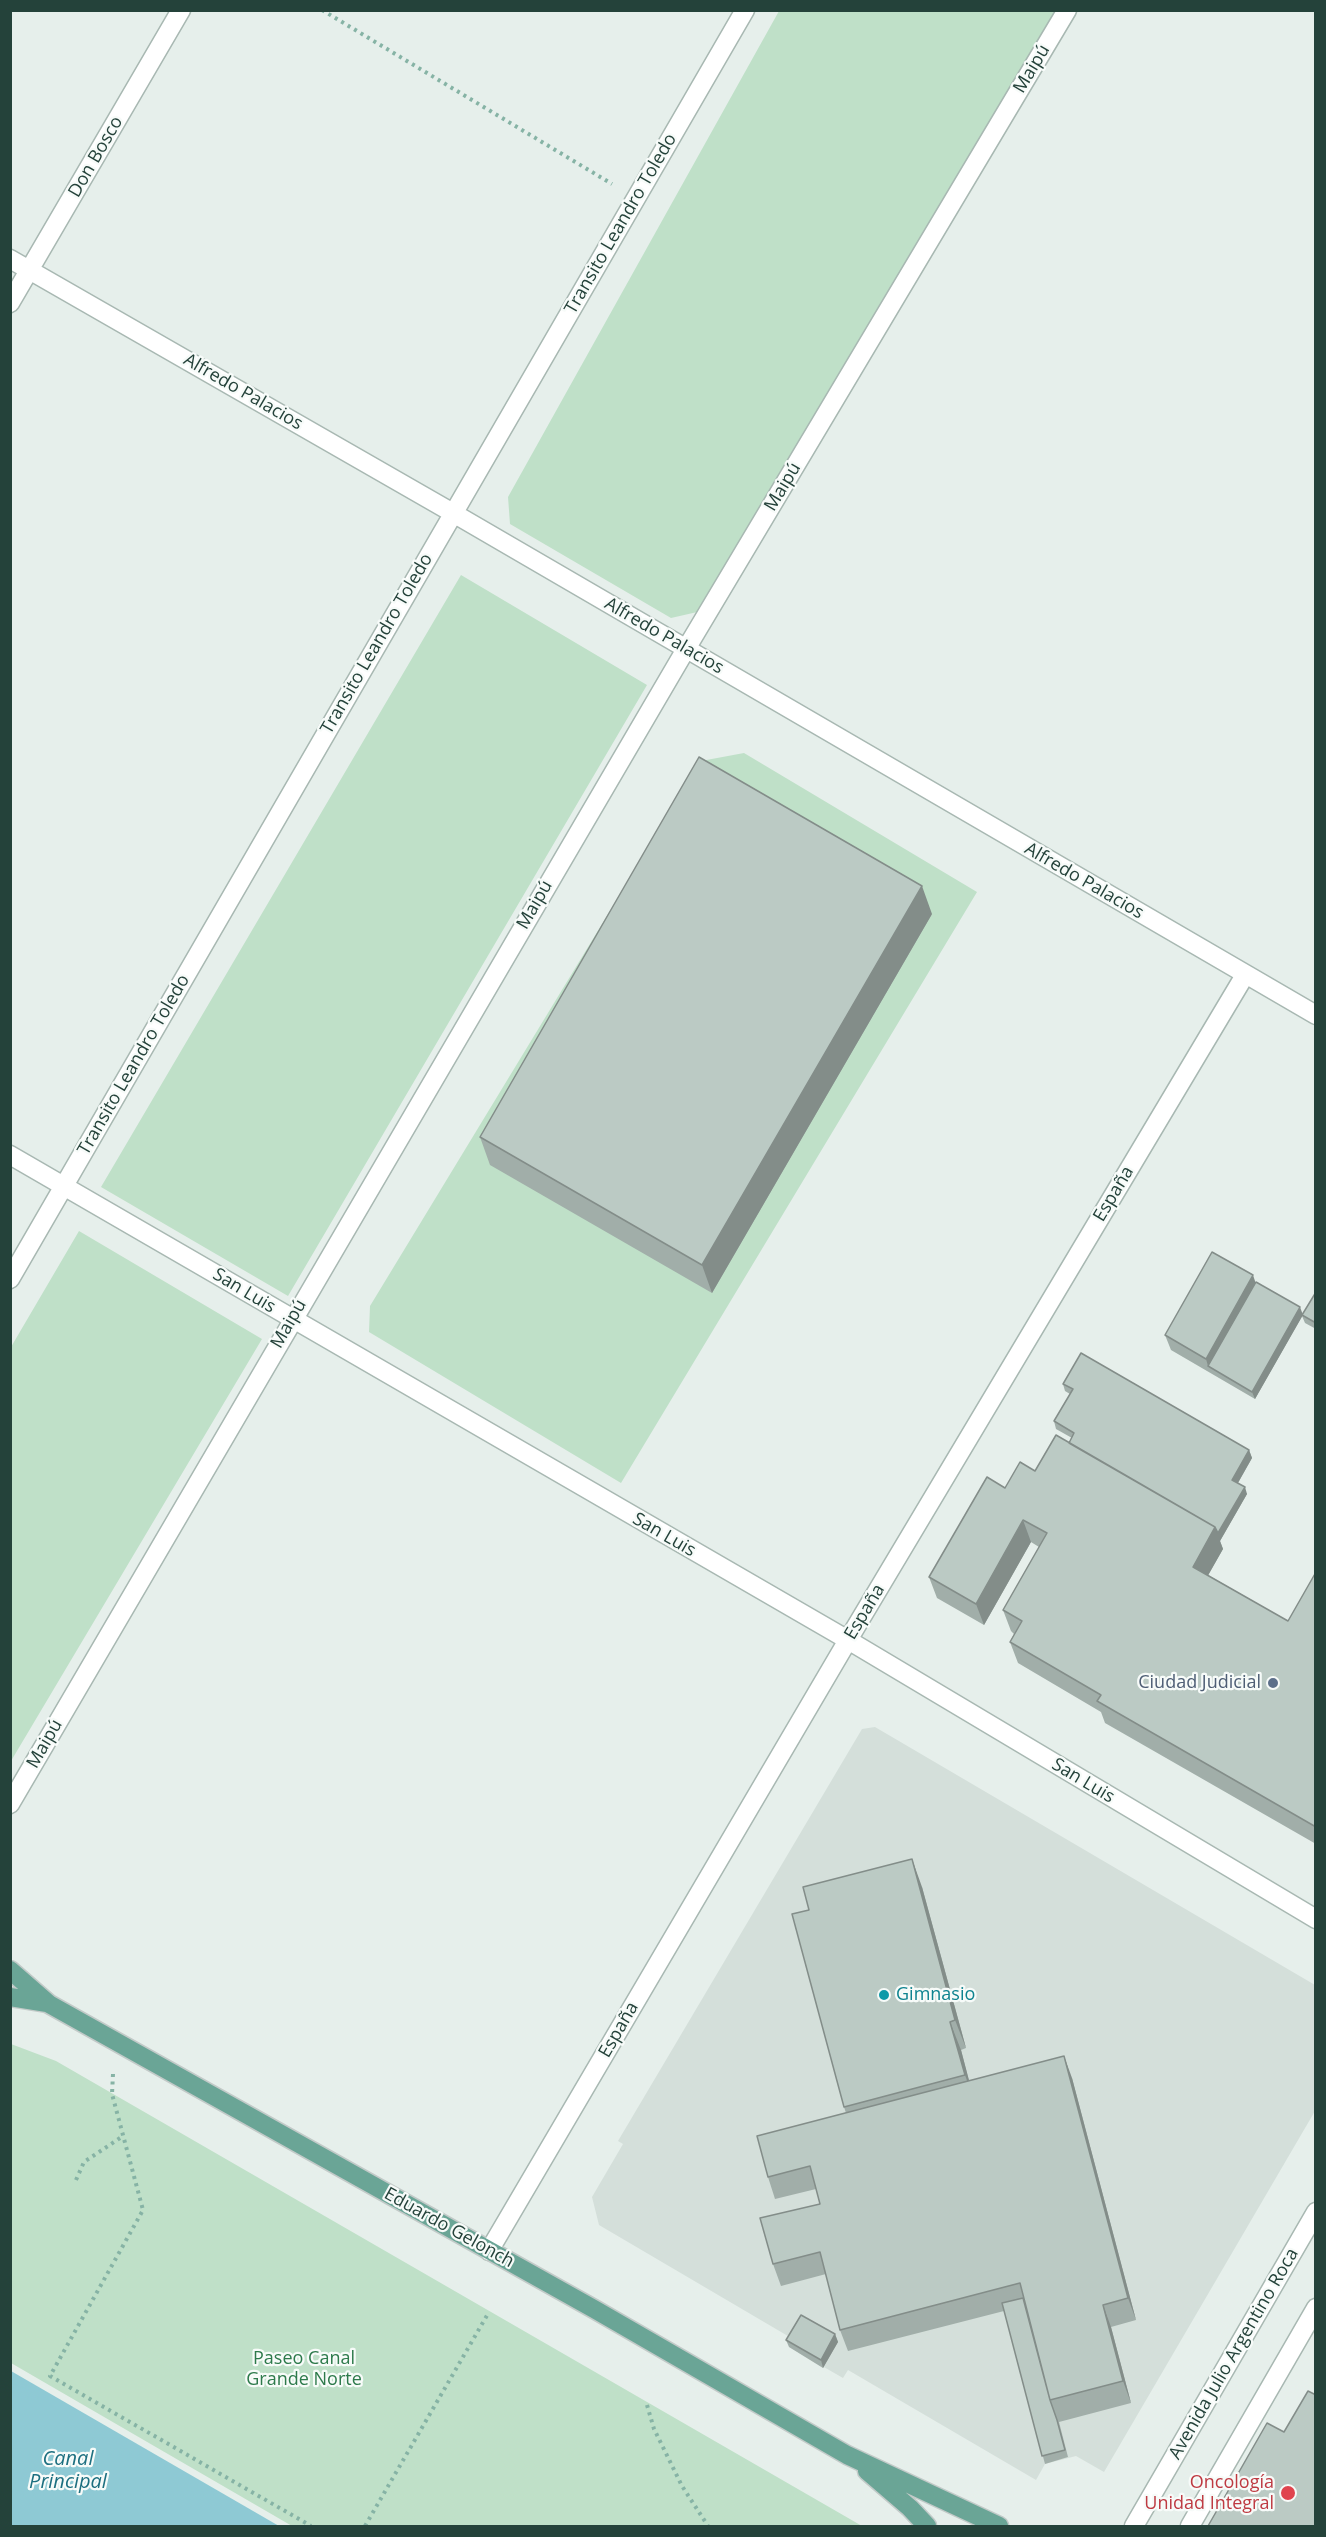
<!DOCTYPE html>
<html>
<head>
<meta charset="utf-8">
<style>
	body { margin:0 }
	#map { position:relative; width:1326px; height:2537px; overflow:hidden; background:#e6efeb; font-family:"Open Sans",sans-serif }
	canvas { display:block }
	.frame { position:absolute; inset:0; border:12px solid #24423a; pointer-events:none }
</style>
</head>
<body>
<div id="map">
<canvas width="1326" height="2537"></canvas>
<div class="frame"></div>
</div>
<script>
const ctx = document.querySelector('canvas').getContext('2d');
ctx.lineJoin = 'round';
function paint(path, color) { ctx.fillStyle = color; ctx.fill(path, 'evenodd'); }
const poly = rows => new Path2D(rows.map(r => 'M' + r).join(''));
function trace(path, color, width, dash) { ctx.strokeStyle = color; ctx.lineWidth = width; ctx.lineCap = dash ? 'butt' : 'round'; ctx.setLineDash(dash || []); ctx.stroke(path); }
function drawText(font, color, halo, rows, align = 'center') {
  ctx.font = font + ' "Open Sans",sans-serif'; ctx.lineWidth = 4.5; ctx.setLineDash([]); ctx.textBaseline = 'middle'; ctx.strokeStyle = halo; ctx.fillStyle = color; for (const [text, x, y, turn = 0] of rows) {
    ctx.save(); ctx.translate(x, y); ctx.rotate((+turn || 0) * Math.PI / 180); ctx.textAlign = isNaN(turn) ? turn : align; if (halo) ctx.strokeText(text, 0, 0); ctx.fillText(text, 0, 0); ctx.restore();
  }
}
const built = poly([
	[875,1727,1315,1985,1315,2111,1104,2472,1076,2456,1045,2464,1036,2480,848,2370,843,2378,789,2347,793,2339,599,2225,592,2197,623,2144,618,2141,862,1729]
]);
const green = poly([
	[779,11,1064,11,706,610,671,618,510,524,508,497],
	[461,575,647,685,288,1296,101,1187],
	[744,753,977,892,621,1483,369,1332,370,1306,701,761],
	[79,1231,262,1339,11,1761,11,1347],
	[11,2044,56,2061,862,2526,292,2526,11,2363]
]);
const water = poly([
	[11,2371,279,2526,12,2526]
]);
const path = poly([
	[322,10,612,184],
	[113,2074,112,2094,143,2210,50,2376,311,2526],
	[76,2180,84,2162,123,2136],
	[647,2405,654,2429,682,2486,708,2526],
	[365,2526,489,2312]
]);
const minor = poly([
	[10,259,453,513,1316,1015],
	[10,303,181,10],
	[10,1155,848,1640,1316,1919],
	[10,1279,745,10],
	[10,1804,686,649,1067,10],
	[489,2251,848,1640,1245,975],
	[1134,2526,1316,2212],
	[1190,2526,1316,2308]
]);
const major = poly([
	[10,1970,49,2004,594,2309,847,2455,999,2526],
	[10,1997,47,2003],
	[867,2471,910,2508,927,2526]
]);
const wall = poly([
	[932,914,712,1293,490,1165,480,1137],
	[1256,1282,1303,1314,1316,1292,1316,1329,1305,1323,1302,1316,1255,1399,1171,1350,1165,1335],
	[1063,1384,1249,1450,1252,1458,1238,1483,1247,1494,1220,1541,1223,1549,1208,1575,1288,1621,1316,1572,1316,1844,1105,1723,1101,1712,1018,1663,1010,1642,1014,1634,1011,1631,1003,1610,1039,1547,1031,1542,984,1625,937,1598,929,1577,1005,1488,1035,1471,1069,1443,1072,1438,1056,1429,1054,1421,1070,1394,1065,1391],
	[922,1887,966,2048,961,2050,969,2081,1072,2078,1136,2320,1111,2327,1131,2403,1059,2422,1068,2457,1045,2464,1004,2311,848,2351,840,2330,826,2274,781,2286,773,2264,820,2204,816,2189,775,2199,768,2177,846,2113,844,2107],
	[835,2334,838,2342,823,2368,789,2347,786,2340]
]);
const shadedWall = poly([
	[922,886,932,914,712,1293,702,1265],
	[1253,1275,1258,1290,1208,1366,1206,1359],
	[1300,1307,1303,1315,1255,1399,1252,1392],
	[1249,1450,1252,1458,1235,1488,1232,1480],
	[1245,1487,1247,1494,1220,1541,1223,1549,1201,1588,1193,1567,1215,1527],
	[1023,1520,1031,1542,984,1625,976,1604],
	[912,1859,922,1887,966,2048,955,2020],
	[950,2022,961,2050,975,2103,965,2075],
	[1064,2056,1072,2078,1136,2320,1128,2298],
	[1103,2305,1111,2327,1131,2403,1123,2381],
	[835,2334,838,2342,823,2368,821,2360]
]);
const building = poly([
	[699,757,922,886,702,1265,480,1137,699,757],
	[1212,1252,1253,1275,1206,1359,1165,1335,1212,1252],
	[1256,1282,1300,1307,1252,1392,1208,1366,1256,1282],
	[1316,1292,1316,1323,1302,1315,1316,1292],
	[1081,1353,1249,1450,1232,1480,1245,1487,1218,1533,1215,1527,1069,1443,1074,1433,1054,1421,1073,1389,1063,1384,1081,1353],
	[1056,1435,1215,1527,1193,1567,1288,1621,1316,1572,1316,1827,1097,1701,1101,1695,1010,1642,1022,1621,1003,1610,1047,1533,1023,1520,976,1604,929,1577,987,1477,1005,1488,1020,1462,1035,1471,1056,1435],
	[912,1859,955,2020,950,2022,965,2075,844,2107,792,1914,809,1910,803,1887,912,1859],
	[1064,2056,1128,2298,1103,2305,1123,2381,1050,2400,1020,2283,840,2330,820,2252,773,2264,760,2218,820,2204,810,2166,768,2177,757,2136,1064,2056],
	[1023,2298,1050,2400,1057,2420,1065,2450,1042,2456,1002,2303,1023,2298],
	[801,2315,835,2334,821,2360,786,2340,801,2315],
	[1308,2391,1316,2395,1316,2526,1208,2526,1267,2423,1284,2432,1308,2391]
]);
const markers = [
	[1273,1683,6,"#5c6f8a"],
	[884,1995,6,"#0f9aa8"],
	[1288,2493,8,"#e0444e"]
];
const streetNames = [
	["Maipú",1032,69,-59],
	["Don Bosco",96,157,-60],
	["Transito Leandro Toledo",621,224,-60],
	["Alfredo Palacios",243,392,30],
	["Maipú",783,487,-59],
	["Alfredo Palacios",664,636,30],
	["Transito Leandro Toledo",377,644,-60],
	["Alfredo Palacios",1084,881,30],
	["Maipú",535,905,-60],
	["Transito Leandro Toledo",134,1065,-60],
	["España",1114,1194,-59],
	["San Luis",244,1291,31],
	["Maipú",289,1324,-60],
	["San Luis",664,1535,30],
	["España",865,1612,-59],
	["Maipú",45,1744,-60],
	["San Luis",1083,1781,31],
	["España",619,2030,-60],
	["Eduardo Gelonch",449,2228,29],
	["Avenida Julio Argentino Roca",1234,2354,-60]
];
const serviceNames = [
	["Ciudad Judicial",1261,1683]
];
const cultureNames = [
	["Gimnasio",896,1995]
];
const parkNames = [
	["Paseo Canal",304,2359],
	["Grande Norte",304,2380]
];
const healthNames = [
	["Oncología",1274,2483],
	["Unidad Integral",1274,2504]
];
const waterNames = [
	["Canal",68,2459],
	["Principal",68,2482]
];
paint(built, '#d4dfda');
paint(green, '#bfe0c8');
paint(water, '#8ec9d4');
trace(minor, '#a8b8b2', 21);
trace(major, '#c2cac8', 21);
trace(path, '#86b3a5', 4, [3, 4.5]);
trace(minor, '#fff', 18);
trace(major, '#6aa596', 18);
paint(wall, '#a1aea9');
paint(shadedWall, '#838d89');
paint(building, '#bbcac4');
trace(building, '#838d89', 1.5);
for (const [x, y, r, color] of markers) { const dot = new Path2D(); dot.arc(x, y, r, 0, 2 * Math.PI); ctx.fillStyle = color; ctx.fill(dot); trace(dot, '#f7fbf9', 2); }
drawText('18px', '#24423a', '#f7fbf9', streetNames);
drawText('18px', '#4e5e75', '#f7fbf9', serviceNames, 'right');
drawText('18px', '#0d838f', '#f7fbf9', cultureNames, 'left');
drawText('18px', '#2d7a4b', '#f7fbf9', parkNames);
drawText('18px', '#be3a42', '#f7fbf9', healthNames, 'right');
drawText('italic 20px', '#1c6f80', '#f7fbf9', waterNames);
</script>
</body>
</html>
